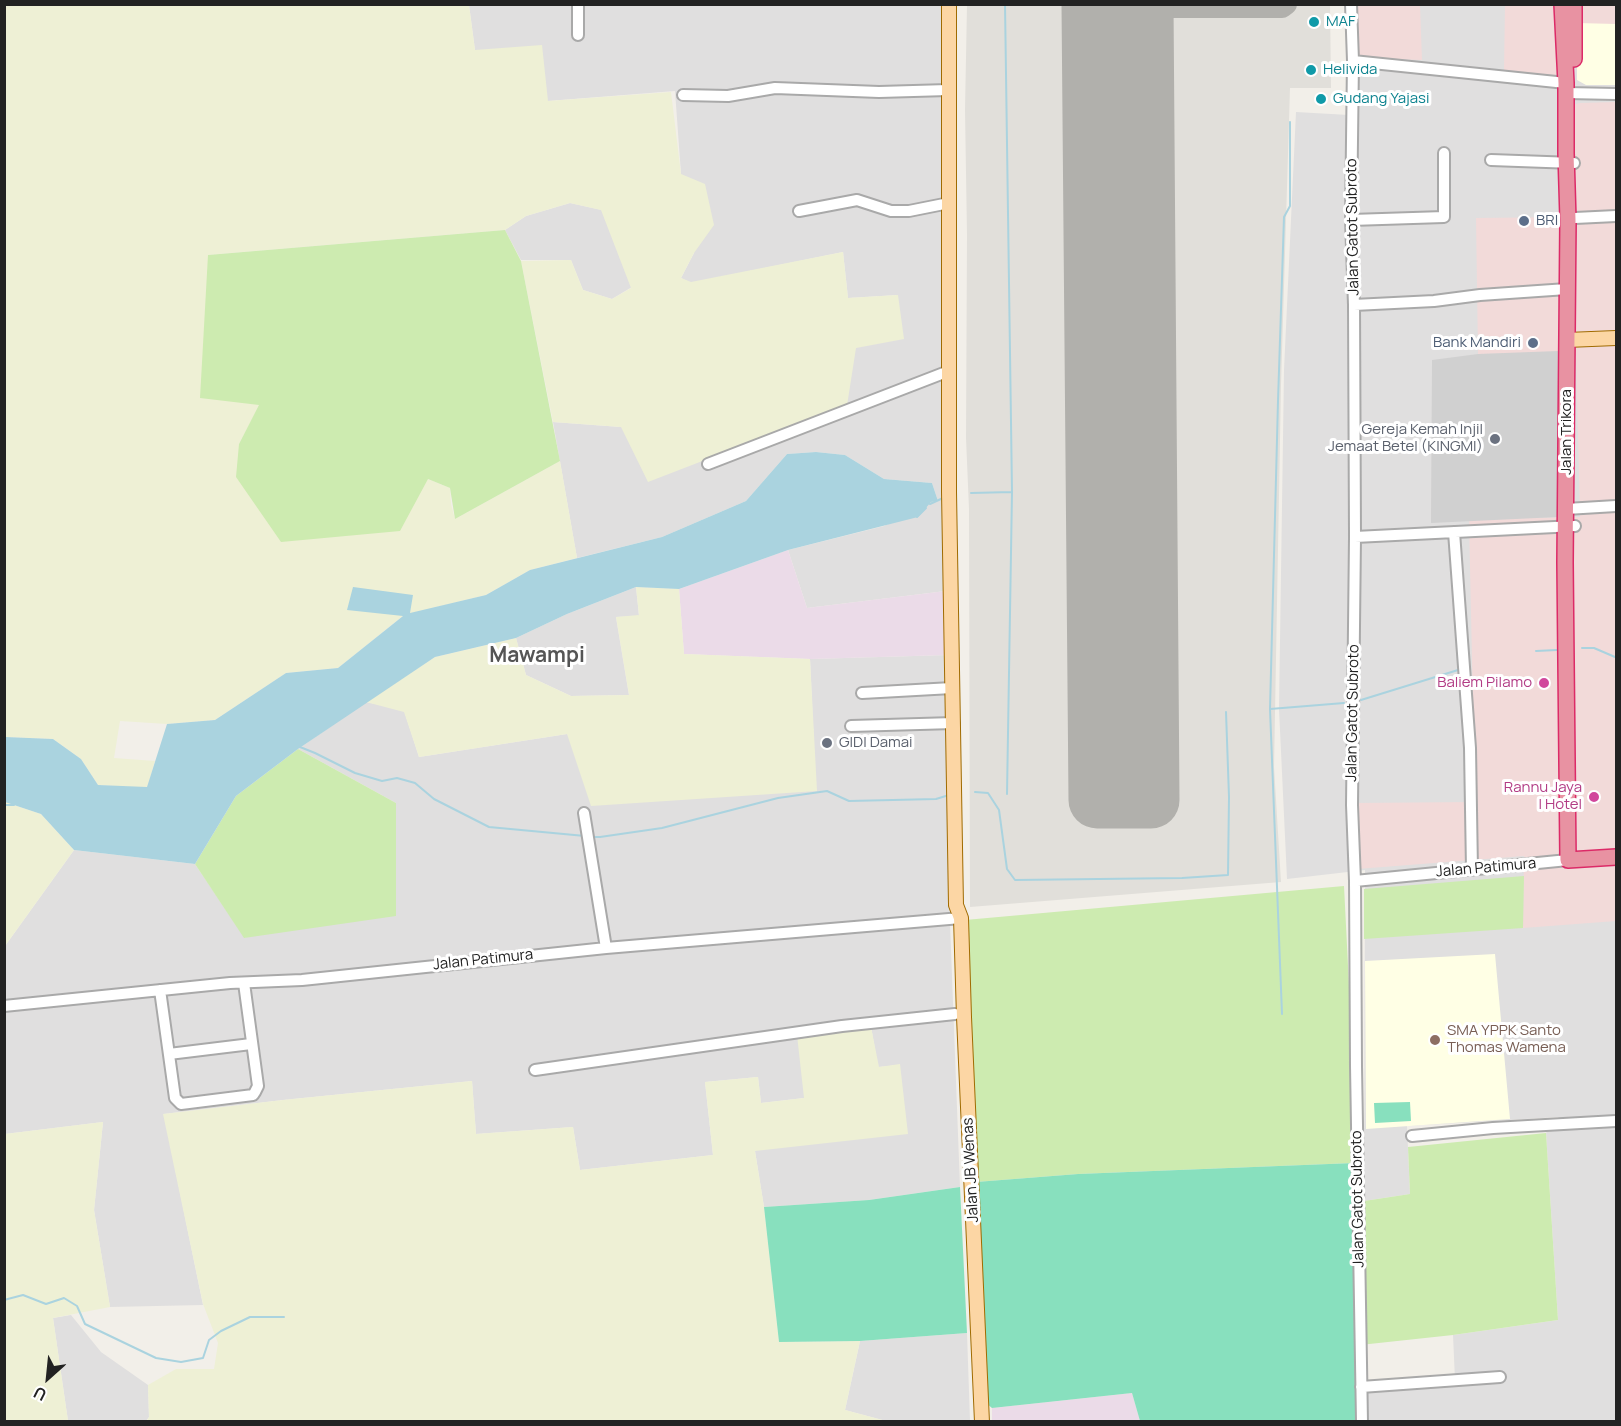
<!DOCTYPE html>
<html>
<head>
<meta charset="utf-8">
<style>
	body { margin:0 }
	#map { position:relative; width:1621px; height:1426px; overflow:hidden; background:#f2efe9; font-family:Manrope,sans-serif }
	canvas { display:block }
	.frame { position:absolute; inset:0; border:6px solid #222; pointer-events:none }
	.north { position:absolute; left:18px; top:1348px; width:60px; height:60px; -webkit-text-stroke:4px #fff; paint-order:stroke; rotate:207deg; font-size:16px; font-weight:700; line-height:24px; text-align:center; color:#222 }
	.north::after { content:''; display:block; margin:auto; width:21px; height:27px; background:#222; clip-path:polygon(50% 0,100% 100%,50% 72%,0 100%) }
</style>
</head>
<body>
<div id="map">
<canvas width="1621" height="1426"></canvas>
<div class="frame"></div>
<div class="north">U</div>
</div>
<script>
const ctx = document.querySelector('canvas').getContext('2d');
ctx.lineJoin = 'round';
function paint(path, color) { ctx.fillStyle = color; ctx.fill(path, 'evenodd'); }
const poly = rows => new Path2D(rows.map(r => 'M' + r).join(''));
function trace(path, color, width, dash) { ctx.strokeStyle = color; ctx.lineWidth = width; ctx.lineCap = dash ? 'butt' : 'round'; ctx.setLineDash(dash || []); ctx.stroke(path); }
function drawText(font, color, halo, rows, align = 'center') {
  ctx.font = font + ' Manrope,sans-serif'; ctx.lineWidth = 6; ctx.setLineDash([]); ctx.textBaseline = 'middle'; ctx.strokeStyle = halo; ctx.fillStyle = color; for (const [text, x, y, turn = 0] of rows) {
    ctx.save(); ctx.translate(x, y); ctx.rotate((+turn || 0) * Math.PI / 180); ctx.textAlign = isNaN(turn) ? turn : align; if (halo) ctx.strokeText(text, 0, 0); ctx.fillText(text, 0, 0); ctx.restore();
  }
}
const residential = poly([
	[469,5,942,5,946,591,807,608,788,550,884,526,931,502,938,501,932,483,884,479,845,455,816,452,787,454,746,501,662,537,577,558,553,422,621,427,856,348,898,295,848,298,843,252,691,283,681,278,694,253,681,174,675,91,548,101,475,50],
	[1349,5,1616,5,1616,1421,1362,1421,1361,1387,1455,1380,1453,1335,1558,1320,1546,1133,1559,1117,1407,1126,1410,1194,1364,1201,1365,870,1287,879,1279,709,1284,370,1296,112,1349,115],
	[570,203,602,210,632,287,612,299,583,290,571,260,521,260,505,230,526,216],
	[636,587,639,616,616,617,629,695,571,696,526,675,516,638,567,614],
	[948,655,950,923,960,1187,869,1200,764,1207,755,1151,900,1065,878,1067,871,1027,804,1098,761,1103,758,1077,705,1082,713,1155,580,1170,573,1127,476,1134,472,1081,283,1100,164,1114,203,1305,110,1307,94,1210,103,1122,5,1134,5,946,74,850,195,864,245,938,396,803,298,749,366,702,404,710,419,757,567,734,816,791,810,659],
	[71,1315,101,1352,148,1385,149,1417,146,1421,68,1421,53,1318],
	[967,1333,970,1421,886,1421,845,1410,860,1341]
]);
const commercial = poly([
	[1354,5,1420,5,1422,60,1356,58],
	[1505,5,1616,5,1616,24,1558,24,1558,72,1555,77,1504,71],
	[1616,102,1616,921,1523,928,1524,856,1357,869,1354,803,1475,802,1469,519,1580,517,1576,353,1478,354,1476,218,1568,217,1568,106,1580,103]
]);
const industrial = poly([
	[788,550,807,608,946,591,948,655,810,659,684,654,679,589],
	[1132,1393,1140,1421,992,1422,992,1408]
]);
const education = poly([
	[1577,23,1616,24,1616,85,1586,85,1577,80],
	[1495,954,1510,1119,1366,1129,1365,961]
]);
const religious = poly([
	[1558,351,1558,517,1431,523,1432,360,1478,354]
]);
const airport = poly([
	[967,5,1330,5,1331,88,1290,88,1281,385,1274,767,1281,882,970,907,969,509,966,438,967,235,965,110]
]);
const farmland = poly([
	[5,5,469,5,475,50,542,45,548,101,671,92,681,174,705,184,714,225,694,253,681,278,691,282,843,252,848,298,898,295,904,339,856,348,846,412,705,460,648,482,621,427,553,422,521,261,571,260,583,290,612,299,631,288,601,210,570,203,526,216,505,230,208,255,260,405,239,444,428,479,450,488,451,504,455,519,560,461,577,558,530,570,486,595,404,615,338,668,286,673,215,720,167,724,120,721,114,758,155,761,147,788,98,785,81,759,53,739,5,737],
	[636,587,679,589,684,654,810,659,817,791,591,806,567,734,419,757,404,712,366,702,435,657,516,638,526,675,571,696,629,695,616,617,639,615],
	[5,802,41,814,74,850,5,946],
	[871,1027,879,1067,900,1064,908,1134,755,1151,764,1207,779,1342,860,1341,845,1410,886,1421,146,1422,149,1417,148,1385,176,1369,214,1369,218,1343,203,1304,163,1114,283,1100,472,1081,476,1134,573,1127,580,1170,713,1155,705,1082,758,1077,761,1103,804,1098,797,1035],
	[103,1122,94,1210,110,1307,53,1318,68,1421,5,1421,5,1134]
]);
const grass = poly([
	[505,230,521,261,560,461,455,519,450,488,428,479,400,531,281,542,236,477,239,444,259,405,200,398,208,255],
	[298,749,396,803,396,916,244,938,195,864,236,796],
	[1524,876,1523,928,1364,939,1364,889],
	[1344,886,1353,1065,1354,1163,1078,1174,976,1182,965,920],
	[1546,1133,1558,1320,1453,1335,1360,1345,1364,1201,1410,1194,1408,1147]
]);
const pitch = poly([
	[1410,1102,1411,1121,1375,1123,1374,1103],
	[1354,1163,1362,1421,1140,1421,1132,1393,992,1408,986,1403,976,1182,1078,1174],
	[960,1187,967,1333,860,1341,779,1342,764,1207,869,1200]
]);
const water = poly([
	[816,452,845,455,884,479,932,483,938,501,931,502,918,517,788,550,679,589,636,587,567,614,516,638,435,657,298,749,236,796,195,864,74,850,41,814,5,802,5,737,53,739,81,759,98,785,147,787,167,724,215,720,286,673,338,668,403,616,347,610,353,587,413,595,410,613,486,595,530,570,662,537,746,501,787,454]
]);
const stream = poly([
	[1005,4,1012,492,1007,794],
	[971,493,1012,492],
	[930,504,943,498],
	[917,517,926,508],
	[1582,648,1594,648,1615,657],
	[1536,651,1557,650],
	[1361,700,1458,670],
	[1270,709,1344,703],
	[300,747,315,753,355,773,382,781,397,778,415,783,434,799,489,827,585,836],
	[975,792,988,793,999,810,1007,869,1015,880,1182,878,1228,875,1229,797,1226,712],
	[4,805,14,805],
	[591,837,600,837,662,828,778,798,827,791,849,801,936,799,949,795],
	[1282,1014,1270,709,1278,401,1284,217,1290,206,1290,122],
	[4,1300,23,1295,46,1304,64,1298,77,1306,85,1324,156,1358,181,1362,203,1358,209,1340,221,1331,250,1317,284,1317]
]);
const taxiway = poly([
	[1119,7,1282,7,1286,4]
]);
const runway = poly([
	[1090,4,1097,800,1151,800,1145,4]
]);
const minor = poly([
	[1351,4,1353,61,1351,220,1354,305,1355,537,1352,805,1355,881,1356,1066,1362,1422],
	[578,35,578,4],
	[1353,61,1566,83],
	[1567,93,1616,94],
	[683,95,728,96,775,88,879,92,948,90],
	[1491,160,1574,163],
	[799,211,857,200,891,211,909,211,949,203],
	[1575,218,1616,216],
	[1351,220,1444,217,1444,153],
	[1354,305,1434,301,1480,295,1567,289],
	[708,464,949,371],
	[1566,509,1616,506],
	[1454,532,1470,748,1472,870],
	[1355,537,1575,526],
	[862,693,952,688],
	[851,726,954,723],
	[584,813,606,948],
	[1355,881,1568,860],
	[160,990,175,1098,181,1104,253,1095,255,1092,258,1086,244,983],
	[4,1006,230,983,302,980,606,948,961,918],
	[169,1054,251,1044],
	[535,1070,842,1026,955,1014],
	[1412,1136,1493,1128,1616,1121],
	[1361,1387,1500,1377]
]);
const major = poly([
	[949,4,949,492,956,905,961,918,964,1017,982,1422],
	[1567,340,1616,338]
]);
const highway = poly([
	[1562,4,1566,83,1566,153,1568,220,1565,562,1568,860,1616,857],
	[1574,4,1574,59]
]);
const markers = [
	[1314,22,6,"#0f9aa8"],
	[1311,70,6,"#0f9aa8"],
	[1321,99,6,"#0f9aa8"],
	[1524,221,6,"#5c6f8a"],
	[1533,343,6,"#5c6f8a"],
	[1495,439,6,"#6b7280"],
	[1544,683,6,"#d1479c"],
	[827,743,6,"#6b7280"],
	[1594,797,6,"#d1479c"],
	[1435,1040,6,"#8d6e63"]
];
const cultureNames = [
	["MAF",1326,22],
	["Helivida",1323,70],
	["Gudang Yajasi",1333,99]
];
const serviceNames = [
	["BRI",1536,221],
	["Bank Mandiri",1521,343,"right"]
];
const streetNames = [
	["Jalan Gatot Subroto",1353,227,-91],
	["Jalan Trikora",1567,432,-90],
	["Jalan Gatot Subroto",1353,713,-89],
	["Jalan Patimura",1486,868,-5],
	["Jalan Patimura",483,960,-6],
	["Jalan JB Wenas",971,1170,-93],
	["Jalan Gatot Subroto",1358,1199,-91]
];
const worshipNames = [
	["Gereja Kemah Injil",1483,430],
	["Jemaat Betel (KINGMI)",1483,447],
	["GIDI Damai",839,743,"left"]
];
const hotelNames = [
	["Baliem Pilamo",1532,683],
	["Rannu Jaya",1582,788],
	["I Hotel",1582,805]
];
const educationNames = [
	["SMA YPPK Santo",1447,1031],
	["Thomas Wamena",1447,1048]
];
const districtNames = [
	["Mawampi",537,656]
];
paint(residential, '#e0dfdf');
paint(commercial, '#f2dad9');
paint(industrial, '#ebdbe8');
paint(education, '#ffffe5');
paint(religious, '#d0d0d0');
paint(airport, '#e1dfda');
paint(farmland, '#eef0d5');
paint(grass, '#cdebb0');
paint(pitch, '#88e0be');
paint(water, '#aad3df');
trace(stream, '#aad3df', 2);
trace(taxiway, '#b1b0ac', 22);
trace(runway, '#b1b0ac', 57);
trace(minor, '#a9a9a9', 14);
trace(major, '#a06b00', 16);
trace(highway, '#dc2a67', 18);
trace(minor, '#fff', 10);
trace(major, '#fcd6a4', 14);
trace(highway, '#e892a2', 15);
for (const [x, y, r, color] of markers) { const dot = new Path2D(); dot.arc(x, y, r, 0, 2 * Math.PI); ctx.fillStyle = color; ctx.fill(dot); trace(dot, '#fff', 2); }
drawText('15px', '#0d838f', '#fff', cultureNames, 'left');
drawText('15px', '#4e5e75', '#fff', serviceNames, 'left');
drawText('15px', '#222', '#fff', streetNames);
drawText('15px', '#5b616d', '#fff', worshipNames, 'right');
drawText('15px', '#b23c85', '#fff', hotelNames, 'right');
drawText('15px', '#785e54', '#fff', educationNames, 'left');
drawText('bold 21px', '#555', '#fff', districtNames);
</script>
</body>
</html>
